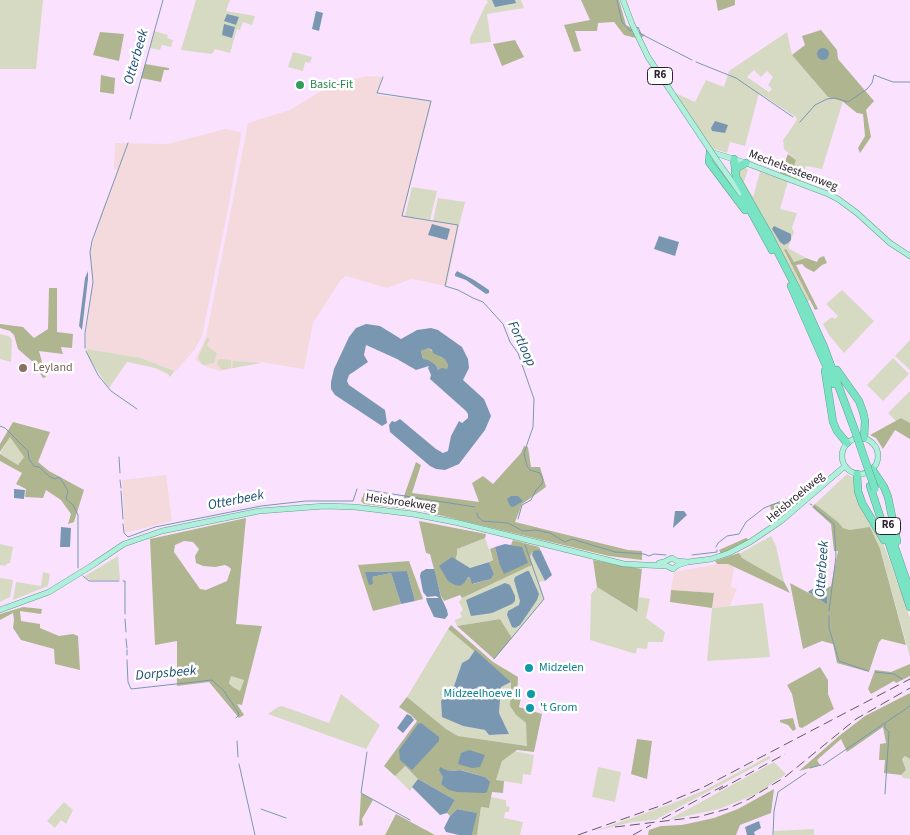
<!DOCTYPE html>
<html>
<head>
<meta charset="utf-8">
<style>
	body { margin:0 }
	canvas { display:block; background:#fae2ff }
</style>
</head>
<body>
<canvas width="910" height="835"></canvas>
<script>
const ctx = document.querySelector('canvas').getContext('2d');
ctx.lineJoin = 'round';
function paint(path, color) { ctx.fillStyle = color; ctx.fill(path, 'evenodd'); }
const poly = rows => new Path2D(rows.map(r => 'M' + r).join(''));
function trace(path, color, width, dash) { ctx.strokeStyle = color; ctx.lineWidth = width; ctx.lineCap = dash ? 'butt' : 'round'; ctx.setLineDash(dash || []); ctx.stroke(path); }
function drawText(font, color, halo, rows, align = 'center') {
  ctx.font = font + ' "Source Sans 3",sans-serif'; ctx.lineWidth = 5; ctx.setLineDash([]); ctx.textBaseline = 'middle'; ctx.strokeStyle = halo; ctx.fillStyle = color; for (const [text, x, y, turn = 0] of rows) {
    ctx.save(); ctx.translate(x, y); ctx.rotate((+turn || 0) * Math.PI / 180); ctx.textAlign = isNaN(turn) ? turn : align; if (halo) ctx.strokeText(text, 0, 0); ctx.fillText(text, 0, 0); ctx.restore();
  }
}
const commercial = poly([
	[367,76,382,77,377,95,432,101,403,215,459,226,447,286,411,279,387,288,346,276,340,281,313,323,304,369,261,362,220,371,204,366,195,360,206,337,248,123,290,110,332,84],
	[225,129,241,132,241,135,228,209,202,336,195,349,176,371,141,358,86,349,86,333,93,282,90,252,101,214,118,170,114,169,115,143,168,144],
	[166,475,172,521,125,533,122,480],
	[717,564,728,564,734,567,731,587,737,589,730,606,712,608,714,593,671,590,674,572]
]);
const green = poly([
	[0,0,43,0,36,69,0,69],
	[196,0,230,0,226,11,255,16,252,25,243,22,240,30,237,29,230,53,215,49,212,54,181,50],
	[487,0,521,0,524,8,487,14,491,42,470,44,470,38,486,4,488,3],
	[154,31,168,35,167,38,173,40,171,47,162,45,160,50,150,48],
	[787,32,792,55,828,97,843,101,822,169,806,166,800,181,790,177,796,160,784,149,783,140,797,120,796,117,759,93,745,146,730,142,727,153,712,148,673,92,695,102,706,80,724,87,729,71],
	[754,70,761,77,767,71,773,77,768,85,772,89,769,92,747,77],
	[293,52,312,57,310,63,305,62,303,71,288,67],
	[742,167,748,169,744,182,753,197,760,172,788,181,780,209,797,213,792,228,794,232,788,248,806,258,794,262,786,250,784,251,810,300,806,302,736,173],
	[412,187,437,191,430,220,405,216],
	[438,198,465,202,459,226,433,221],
	[842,290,874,321,844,353,829,335,823,324,832,317,835,319,838,316,826,304],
	[0,334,9,336,12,340,11,362,0,359],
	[207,338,210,339,207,344,208,347,217,353,214,363,206,365,202,364,198,358],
	[910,340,910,370,895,356],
	[87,349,141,358,175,371,170,377,168,374,155,368,127,362,109,388,88,357],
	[893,358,909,374,883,401,867,385],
	[219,359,231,360,231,368,223,370,220,368,217,363],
	[233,361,262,363,232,368],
	[910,391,910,423,901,418,896,421,888,413],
	[10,436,24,457,18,465,0,454],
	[847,474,855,479,887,553,910,618,910,657,880,549,850,530,843,528,838,522,815,504],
	[771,536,776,546,784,582,742,558,739,554],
	[485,538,493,560,470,568,455,561,457,554,456,549],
	[0,544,13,547,10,563,6,564,6,566,0,565],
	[532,555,545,581,539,582,544,599,512,638,500,619,457,626,455,620,462,617,460,613,463,610,459,602,462,598,532,565,530,557],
	[118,556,120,580,90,580,86,578,85,576],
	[43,572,50,574,48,586,13,600,16,582,41,586],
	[0,578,13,580,10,597,0,602],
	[597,587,636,612,639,597,650,599,646,618,665,632,663,642,648,642,647,649,637,648,636,654,590,640,591,594],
	[763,603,770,657,707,661,712,608],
	[448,629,475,650,469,659,462,663,454,686,441,701,442,716,463,726,485,730,489,735,509,734,499,713,501,687,511,682,510,706,516,715,526,723,528,746,458,736,446,729,407,697],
	[231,675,244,680,240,691,233,687,229,682],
	[341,694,380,725,366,749,268,714,278,707,282,706,329,723],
	[514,751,534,755,531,775,523,774,522,784,496,780,502,761],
	[769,756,771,758,655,820,632,822,595,831,676,802,705,790],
	[905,756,910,759,910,779,903,778,901,775,906,770,902,759],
	[774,762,786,774,757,794,719,809,668,820],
	[404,766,418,779,410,791,395,776],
	[598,767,621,772,615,802,592,797],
	[491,797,506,800,506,806,510,807,509,812,505,812,504,818,523,822,520,835,477,835,481,807,489,808],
	[64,802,73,810,66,824,61,820,55,828,47,821],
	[814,829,814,835,774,835,774,831]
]);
const forest = poly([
	[581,0,619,0,626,25,645,35,640,39,624,35,614,22,598,23,597,31,575,31,581,51,574,52,564,25,590,20],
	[716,0,735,0,735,5,718,11],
	[821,30,837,50,838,59,874,101,866,110,871,137,860,153,858,148,865,136,863,114,857,113,842,101,828,97,792,55,805,45,802,36],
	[100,32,124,34,119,61,93,55],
	[515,40,524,57,502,66,493,44],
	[145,64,169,68,169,70,164,70,161,82,141,78],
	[101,75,115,78,114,94,100,92],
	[788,154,796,160,790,177,780,173],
	[786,249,794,262,806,258,817,262,819,258,824,256,827,263,822,265,814,272,806,268,802,264,796,265,818,309,815,310,784,250],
	[49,288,57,288,57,332,73,334,72,348,61,347,63,354,39,351,46,377,43,378,34,363,18,349,14,335,10,331,0,328,0,324,23,327,34,338,48,329],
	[428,348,442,358,445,358,448,365,447,370,438,370,436,365,423,359,421,351,424,349],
	[901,418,910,423,910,439,895,430,883,449,876,438,870,435],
	[13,422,50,432,38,462,49,471,84,490,74,522,68,524,71,514,61,500,46,490,43,498,25,497,26,489,16,484,22,473,0,461,0,454,18,465,24,457,10,437,0,452,0,444],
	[524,446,528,447,531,467,540,467,546,487,522,504,515,522,628,550,642,551,642,560,609,556,422,511,364,504,361,501,364,493,403,499,416,462,421,465,412,493,479,502,472,483,483,476,493,484,521,453],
	[798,496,803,499,774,523,770,505],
	[815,504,838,522,843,528,850,530,870,527,880,549,906,645,882,639,879,642,869,672,837,663,833,644,822,641,803,649,790,583,824,601,827,588,831,586,838,551,834,551,831,524,812,507],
	[246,518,236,624,262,626,242,705,237,704,244,715,239,718,209,682,177,686,177,641,155,645,150,539],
	[184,541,193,542,199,549,195,556,196,563,203,566,215,567,225,565,229,567,231,569,227,581,206,590,200,589,174,552,175,545],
	[231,676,244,680,240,691,233,687,229,683],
	[419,521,486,534,485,538,457,549,457,554,455,561,467,577,470,578,473,584,491,579,494,574,489,562,493,560,490,549,495,547,499,563,522,548,511,545,513,540,539,547,541,551,533,551,530,557,532,565,462,598,460,595,444,601,441,596,430,554,426,553],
	[746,538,749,540,721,554,719,550],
	[739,553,742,558,784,582,790,593,728,564,717,564,715,561],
	[593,560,642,569,637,612,597,587],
	[409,561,423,599,415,601,407,571,366,572,372,577,391,573,401,604,373,611,358,565],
	[671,590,714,593,712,608,670,602],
	[23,607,42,609,41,614,20,611,21,621,40,624,40,628,59,636,73,634,78,636,80,670,55,664,54,649,21,640,13,628,14,620,13,613,0,620,0,614],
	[500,619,512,638,494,659,457,626],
	[451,625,493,662,518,677,517,696,521,698,519,707,542,714,534,752,517,750,502,761,496,780,504,781,503,793,492,792,489,808,481,807,477,835,472,835,476,813,457,809,450,816,447,813,455,800,418,779,405,766,395,776,384,766,417,721,411,715,399,707,407,697,446,729,458,736,527,746,526,723,516,715,510,706,511,682,448,629],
	[446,770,456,771,461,770,485,777,489,782,441,784],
	[910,664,910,676,896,683,894,681,871,694,868,689,875,670,891,672],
	[820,667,828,680,828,694,834,709,802,728,799,727,792,694,787,685],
	[910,693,910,759,905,756,902,759,906,770,901,775,884,773,885,760,879,760,880,744,886,743,883,727,847,752,841,739,817,760,820,765,799,771,839,736,865,716],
	[793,718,796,729,793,731,788,725,780,722,780,720],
	[637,739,652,741,647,779,631,774],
	[774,789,771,813,740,825,736,835,648,835,649,830,661,826,682,825,714,818,738,809],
	[361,793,373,800,362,819,363,825,359,826],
	[396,814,435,835,385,835]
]);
const water = poly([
	[492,0,515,0,516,3,495,7],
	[316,11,323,13,319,31,312,29],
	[227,14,239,17,236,25,224,21],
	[224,24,235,27,232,38,222,35],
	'817 54a6 6 0 1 1 12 0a6 6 0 1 1-12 0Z',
	[715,121,728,125,725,133,712,131,711,128],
	[432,224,450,229,447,240,428,235],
	[774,226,791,234,791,240,788,243,784,245,780,242,772,229],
	[659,236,679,242,675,256,654,249],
	[88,271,88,279,82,330,79,326,85,278],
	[457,271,474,280,489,290,489,293,486,294,466,280,455,276,455,274],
	[366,324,380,326,401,339,417,330,431,328,438,330,462,347,468,359,469,368,463,380,484,399,491,416,485,430,459,464,445,470,436,469,430,466,390,432,389,425,392,421,395,422,400,419,436,449,443,453,448,451,451,436,459,421,462,423,468,418,468,414,466,411,430,379,431,375,428,368,429,366,416,370,397,359,366,345,364,355,368,362,349,375,347,381,349,385,385,410,387,423,382,426,335,395,331,389,331,382,334,369,349,337,356,328],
	[428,348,432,350,433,353,445,359,448,365,447,369,442,368,438,370,436,365,428,360,423,359,421,351],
	[14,489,25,490,24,499,14,498],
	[511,496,518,496,523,501,513,507,510,506,507,499],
	[675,511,684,511,687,515,673,528],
	[61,527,71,528,70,547,60,547],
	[505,544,522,547,528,563,504,574,499,563,495,547],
	[538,550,541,551,552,575,545,581,532,555,533,551],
	[452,557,470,568,489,562,494,574,491,579,472,584,470,578,468,577,464,583,460,586,455,585,448,581,439,566],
	[426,569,434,569,435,572,441,597,447,610,448,615,445,619,434,617,427,602,426,598,439,598,436,596,427,597,423,592,420,576,421,572],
	[407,571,415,601,401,604,391,573,372,577,373,584,369,585,365,572],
	[527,571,529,571,539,594,537,600,520,625,515,628,512,627,507,615,508,611,519,605,520,601,514,580,515,577],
	[505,583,510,585,515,596,515,601,512,604,492,613,471,616,466,600],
	[827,587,827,604,808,592,812,589],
	[475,650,511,682,501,687,499,713,509,734,489,735,485,730,463,726,442,717,441,701,454,686,462,663,469,659],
	[407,714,411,716,414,720,403,733,397,728],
	[421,723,439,737,439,741,412,770,400,760,399,750,418,724],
	[469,750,485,755,480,767,472,768,458,764,461,753],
	[440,767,446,770,456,771,460,770,485,777,490,782,487,792,485,793,457,792,449,790,441,784,443,777,439,770],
	[418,779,455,800,447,813,440,815,412,787],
	[457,809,477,813,472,835,459,835,446,832,444,828,450,816],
	[759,821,761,828,754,832,755,835,747,835,745,827]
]);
const stream = poly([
	[617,0,622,22,630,31,632,30],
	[637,28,638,27,641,34,692,60],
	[696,62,736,78,793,117],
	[383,77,377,93,431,101,402,216,458,225,445,286,458,290,473,298,483,302,503,324,510,342,518,353,534,399,533,427,524,453,527,466,530,470,540,473,543,480,542,484,536,490,531,500,522,505,518,519],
	[130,119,163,0],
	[800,122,815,105,827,99,835,98,848,102,867,89,872,83,874,75,893,82,910,82],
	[85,348,85,333,93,282,90,252,92,241,128,143],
	[86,351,98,375,111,391,137,409],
	[0,426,5,428,28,451,29,459,34,466,39,467,50,477,55,479,59,477,64,484,68,491,66,499,73,505,78,515,78,568],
	[119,457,120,473],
	[120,480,121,488],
	[367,490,475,507],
	[121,491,123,519],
	[810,504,812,505],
	[814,507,834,524,836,556,829,611],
	[477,513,478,517,483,521,508,523,523,531,536,530,550,533,565,542,572,539,615,552,644,554,649,556,654,554,666,555],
	[123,524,124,533,128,537,155,527,261,506,306,501,353,501,357,489],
	[716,547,718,543,727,536,739,534,746,522,764,508,797,495,804,499],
	[692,555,717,552,717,550],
	[83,576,89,581,119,581],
	[123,581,125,581,125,614],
	[829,616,829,628,839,661,868,671],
	[125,619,126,632],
	[126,639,127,648],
	[127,650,127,655],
	[494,659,544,599,525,545],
	[127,660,128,682,131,689,212,680,224,691,238,712,239,715,236,718],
	[875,672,894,674,902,679],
	[885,724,885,728,889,732,885,794],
	[237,741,238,757],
	[367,752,361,793,410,820],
	[239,764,255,835],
	[823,765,910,706],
	[810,768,821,765],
	[261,809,286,818],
	[773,835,774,811,778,792,806,773]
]);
const major = poly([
	[623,0,632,24,648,57,708,147],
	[711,152,746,163,828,194,838,199,857,213,890,243,910,256],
	[716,159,743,197],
	'842 456a18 18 0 1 1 36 0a18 18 0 1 1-36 0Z',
	[659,563,664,562,672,558,677,561,688,562,711,559,729,553,750,542,781,521,845,466],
	[94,564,124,544,162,531,259,511,325,506,355,507,413,514,459,523,624,564,667,566,673,569,678,565,688,562],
	[0,610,49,592,96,563]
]);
const highway = poly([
	[710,152,709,162,745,210],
	[734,159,736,177,769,235,804,303,824,347,854,428],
	[735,172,738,167,746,163],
	[743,197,772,250],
	[791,286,834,384],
	[837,370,859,401,863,412,865,421,864,438],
	[825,371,833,422,837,431,847,443],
	[872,469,884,487,888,497,897,541],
	[857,474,858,491,862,503,884,540],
	[870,486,910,607],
	[888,527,910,591]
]);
const rail = poly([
	[719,790,785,754],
	[662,819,723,786],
	[615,827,698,817,727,809,749,799,785,777,856,719,910,688],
	[578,835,657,807,702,788,910,679],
	[633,835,651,825]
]);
const majorBridge = poly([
	[708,147,716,159]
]);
const highwayBridge = poly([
	[854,428,875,489]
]);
const markers = [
	[300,85,5,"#2e9e5b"],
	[23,368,5,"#8d6e63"],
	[529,668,5,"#0f9aa8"],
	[531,694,5,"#0f9aa8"],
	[530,708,5,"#0f9aa8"]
];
const shields = [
	[660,76,25],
	[888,526,25]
];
const shieldNames = [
	["R6",660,76],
	["R6",888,526]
];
const leisureNames = [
	["Basic-Fit",310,85]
];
const streetNames = [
	["Mechelsesteenweg",793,171,21],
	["Heisbroekweg",796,498,-40],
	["Heisbroekweg",401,503,8]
];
const educationNames = [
	["Leyland",33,368]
];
const cultureNames = [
	["Midzelen",539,668],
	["Midzeelhoeve II",521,694,"right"],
	["'t Grom",540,708]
];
const waterNames = [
	["Otterbeek",137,57,-74],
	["Fortloop",521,344,65],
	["Otterbeek",236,501,-11],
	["Otterbeek",823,569,-86],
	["Dorpsbeek",166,674,-5]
];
paint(commercial, '#f4dadc');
paint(green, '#d6dac2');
paint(forest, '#afb58f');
paint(water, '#7997b1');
trace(stream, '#7997b1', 1);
trace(major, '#5ea08e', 6);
trace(highway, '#5ea08e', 8);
trace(major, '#afefdb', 5);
trace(highway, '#79e4c3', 7);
trace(rail, '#645767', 1, [10, 5]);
trace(majorBridge, '#5ea08e', 6, []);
trace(highwayBridge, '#5ea08e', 8, []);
trace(majorBridge, '#afefdb', 5);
trace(highwayBridge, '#79e4c3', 7);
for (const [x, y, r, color] of markers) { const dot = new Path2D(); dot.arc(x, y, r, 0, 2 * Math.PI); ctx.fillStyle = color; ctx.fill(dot); trace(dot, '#fff', 2); }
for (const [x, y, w] of shields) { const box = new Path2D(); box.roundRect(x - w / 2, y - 8.5, w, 17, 4); ctx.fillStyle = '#fff'; ctx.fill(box); trace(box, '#2b222d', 1); }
drawText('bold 11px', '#2b222d', null, shieldNames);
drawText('12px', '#27864d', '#fff', leisureNames, 'left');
drawText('12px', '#2b222d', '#fff', streetNames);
drawText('12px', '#785e54', '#fff', educationNames, 'left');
drawText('12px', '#0d838f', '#fff', cultureNames, 'left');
drawText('italic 14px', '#1c4e73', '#fff', waterNames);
</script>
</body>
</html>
